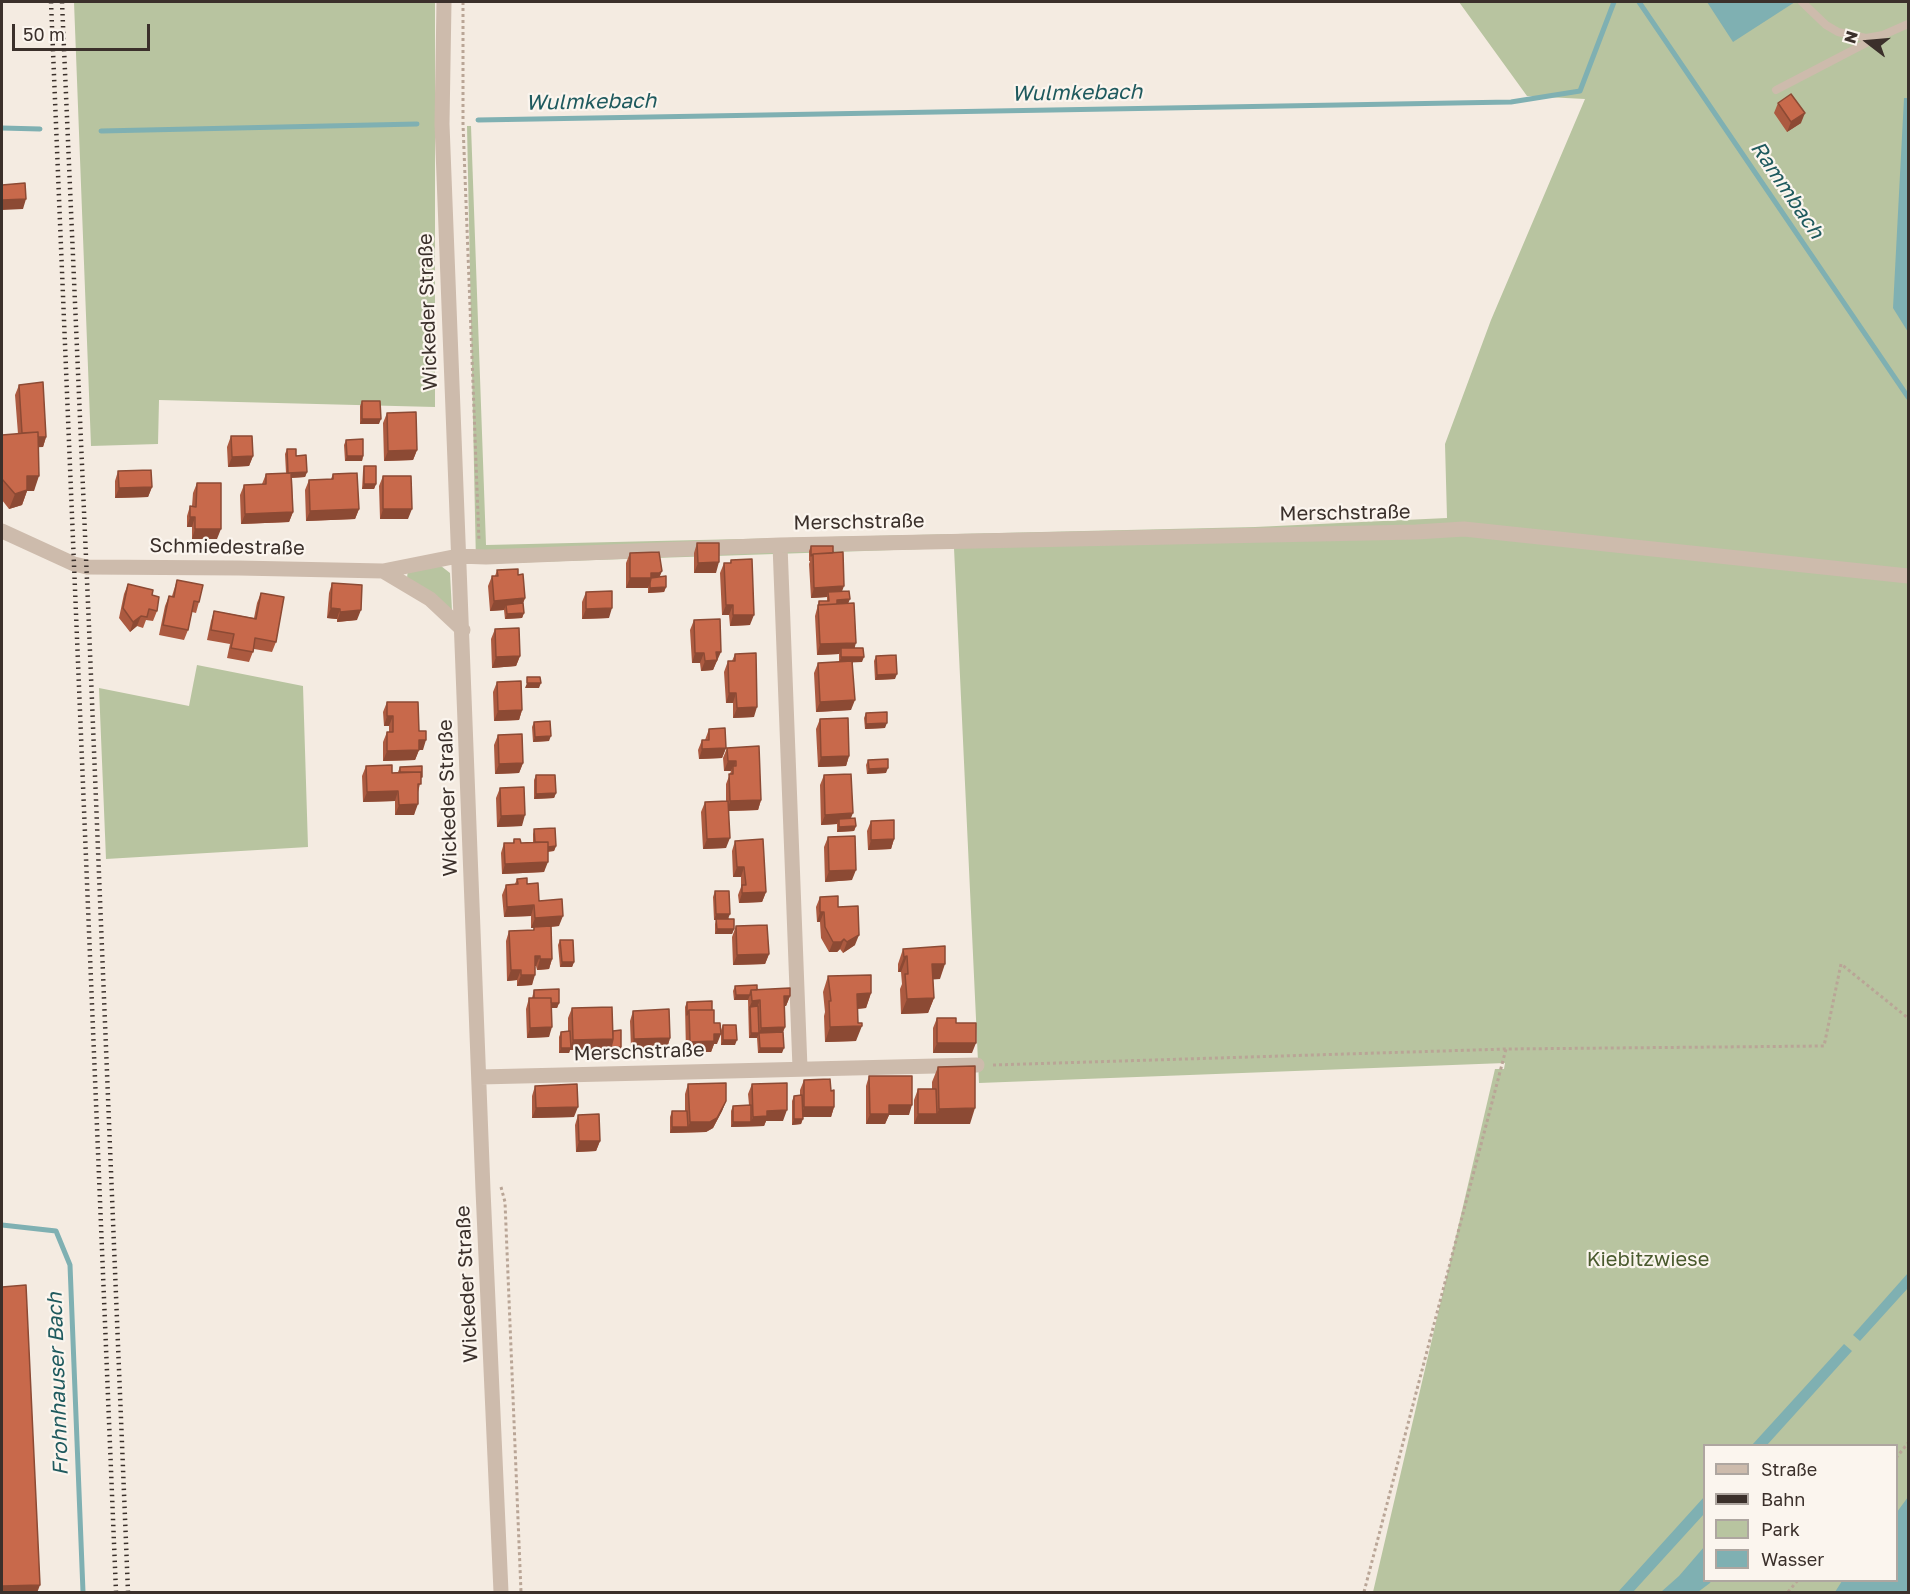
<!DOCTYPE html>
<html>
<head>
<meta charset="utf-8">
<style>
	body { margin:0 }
	#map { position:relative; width:1910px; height:1594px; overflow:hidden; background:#f4ebe1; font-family:"Golos Text",sans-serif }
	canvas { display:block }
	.frame { position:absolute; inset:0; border:3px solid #3b302b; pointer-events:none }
	.legend { position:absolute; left:1703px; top:1444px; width:195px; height:138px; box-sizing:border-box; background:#fbf5ee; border:2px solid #aea6a0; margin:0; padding:8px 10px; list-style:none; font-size:18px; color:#3b302b }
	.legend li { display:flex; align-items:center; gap:12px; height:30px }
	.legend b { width:30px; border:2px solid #aea6a0 }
	.north { position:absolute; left:1838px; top:12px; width:60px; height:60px; -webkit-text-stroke:4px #fbf5ee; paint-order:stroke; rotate:286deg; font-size:16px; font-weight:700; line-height:24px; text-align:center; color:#3b302b }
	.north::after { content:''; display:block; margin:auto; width:21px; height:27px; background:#3b302b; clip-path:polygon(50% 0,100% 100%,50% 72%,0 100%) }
	.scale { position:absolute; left:12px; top:24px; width:138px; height:27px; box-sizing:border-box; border:3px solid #3b302b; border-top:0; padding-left:8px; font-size:18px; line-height:21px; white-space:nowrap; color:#3b302b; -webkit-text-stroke:4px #fbf5ee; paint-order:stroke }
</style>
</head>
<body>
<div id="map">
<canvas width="1910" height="1594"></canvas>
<div class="frame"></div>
<ul class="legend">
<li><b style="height:8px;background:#cdbbac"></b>Straße</li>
<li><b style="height:8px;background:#3b302b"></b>Bahn</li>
<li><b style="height:16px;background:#b8c4a0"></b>Park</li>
<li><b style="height:16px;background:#7fb0b2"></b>Wasser</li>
</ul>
<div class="north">N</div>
<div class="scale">50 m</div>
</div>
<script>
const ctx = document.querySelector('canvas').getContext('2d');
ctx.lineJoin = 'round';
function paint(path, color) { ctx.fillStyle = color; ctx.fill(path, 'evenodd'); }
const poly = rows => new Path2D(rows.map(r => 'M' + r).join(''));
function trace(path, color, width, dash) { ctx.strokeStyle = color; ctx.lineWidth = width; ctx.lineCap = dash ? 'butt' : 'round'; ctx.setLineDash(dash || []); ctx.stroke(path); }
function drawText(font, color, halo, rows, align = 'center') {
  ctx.font = font + ' "Golos Text",sans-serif'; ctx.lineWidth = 4.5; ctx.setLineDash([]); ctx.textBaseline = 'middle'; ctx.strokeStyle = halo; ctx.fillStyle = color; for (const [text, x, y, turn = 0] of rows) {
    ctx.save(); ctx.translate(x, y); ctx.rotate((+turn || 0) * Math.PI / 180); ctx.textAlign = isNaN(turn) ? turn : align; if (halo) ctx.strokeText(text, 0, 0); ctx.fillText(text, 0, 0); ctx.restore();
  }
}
const green = poly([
	[74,2,435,2,435,407,159,400,158,444,91,446],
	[1459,2,1908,2,1908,1592,1373,1592,1495,1069,1504,1069,1505,1063,979,1083,954,548,476,564,467,126,471,126,486,545,1255,527,1447,518,1445,444,1491,320,1585,99,1527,96],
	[1704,1446,1896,1446,1896,1580,1704,1580],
	[441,566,450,573,452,611,407,578,408,569],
	[197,665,303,686,308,847,106,859,99,688,189,706]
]);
const water = poly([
	[1707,2,1795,2,1733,42],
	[1904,98,1908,98,1908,332,1893,308],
	[1908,1273,1908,1288,1860,1341,1853,1335],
	[1844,1344,1852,1351,1767,1445,1752,1445],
	[1704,1497,1704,1514,1633,1592,1618,1592],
	[1908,1497,1908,1592,1835,1592,1842,1581,1896,1580,1897,1512],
	[1704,1547,1704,1580,1711,1581,1710,1583,1698,1592,1661,1592,1679,1576]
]);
const stream = poly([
	[1639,2,1908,397],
	[478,120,1511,102,1580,91,1614,2],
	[2,128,40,129],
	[101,131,417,124],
	[2,1225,56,1231,70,1265,83,1592]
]);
const path = poly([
	[463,2,463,124,479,541],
	[993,1065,1506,1049,1824,1046,1841,964,1908,1018],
	[501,1187,505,1202,521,1592],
	[1896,1458,1908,1443],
	[1364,1592,1506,1049],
	[1788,1592,1798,1580]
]);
const service = poly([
	[1802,2,1826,25,1838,32,1866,38,1883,35,1908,24],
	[1776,90,1874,39]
]);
const minor = poly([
	[444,2,442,124,483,1190,501,1592],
	[2,531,74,564,87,567,239,568,383,571,458,556,486,557,780,545,1416,532,1464,529,1908,576],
	[780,545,800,1068],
	[383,571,430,599,463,630],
	[480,1077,977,1065]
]);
const rail = poly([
	[51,2,116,1592],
	[62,2,89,627,128,1592]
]);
const wall = poly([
	[1778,103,1801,123,1787,132,1774,113],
	[19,385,46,437,43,447,38,447,34,491,27,491,22,505,9,509,2,500,2,435,18,434,15,395],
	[362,401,379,424,360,424,360,406],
	[387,413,417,450,413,460,384,461,383,423],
	[231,436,253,456,249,466,228,467,227,447],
	[346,440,363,456,362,461,345,461,344,445],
	[287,449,296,456,307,472,305,477,292,478,293,512,289,522,241,524,240,495,244,485,262,484,266,474,286,473,285,454],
	[364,466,376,484,374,489,362,489,363,471],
	[118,471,152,487,148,497,115,498,115,481],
	[333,474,359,509,355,519,306,521,305,490,309,480,331,479],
	[383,476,408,519,380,519,379,486],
	[197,483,217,539,192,539,192,527,187,527,187,516,190,506,192,506,193,493],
	[697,543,716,573,694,573,694,553],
	[811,546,833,553,842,591,848,604,855,648,862,662,853,662,851,710,816,712,814,673,818,663,839,662,839,654,817,655,815,616,819,601,827,601,827,597,811,598,809,564,810,561,809,561,809,551],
	[630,553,659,577,666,587,664,592,648,593,648,588,626,588,626,563],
	[731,560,750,625,730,626,729,615,722,615,720,573,724,563,730,563],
	[497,570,518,575,525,598,523,603,524,613,522,618,505,619,504,610,490,611,488,586,492,576,495,576],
	[177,580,199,602,196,613,192,612,188,630,184,640,159,635,165,606,169,596,172,596],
	[332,583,357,620,337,622,337,619,327,618,329,593],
	[128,584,152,595,157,611,153,621,146,620,143,628,137,626,130,632,119,618,124,594],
	[586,592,609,618,582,619,582,602],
	[261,593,276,642,272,652,254,649,249,662,227,658,230,644,207,640,211,621,214,611,254,618,257,603],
	[694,620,717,662,716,662,713,670,701,671,700,663,692,663,690,630],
	[495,629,520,656,516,666,492,668,491,639],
	[735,654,754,717,733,718,733,703,726,703,724,672,728,661,732,661],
	[876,656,895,679,875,680,874,661],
	[497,682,522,710,519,720,494,721,493,692],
	[387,702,419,731,423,750,419,750,415,760,383,761,383,742,387,732,389,732,389,726,384,726,383,712],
	[866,713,885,728,865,729,864,718],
	[820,719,849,756,846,766,818,767,816,729],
	[534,722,549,741,533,742,532,727],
	[709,729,726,748,722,758,699,759,698,750,702,740,705,740],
	[498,735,523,763,519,773,495,774,494,745],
	[727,748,761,800,758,810,729,811,726,848,703,849,701,812,705,802,726,801,726,784,731,771,724,771,723,758],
	[868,760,886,773,867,774,866,765],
	[366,766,392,773,398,772,400,767,421,780,418,792,414,815,395,815,395,801,363,802,362,776],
	[536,775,556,793,554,798,534,799,534,780],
	[824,775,856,826,854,831,837,832,837,824,821,825,820,785],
	[500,788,522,826,497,827,496,798],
	[871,821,894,839,891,849,868,850,867,831],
	[534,829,556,846,554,851,548,852,544,872,502,874,501,853,504,843,513,843,514,839,521,843,533,842,533,834],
	[828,837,852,880,825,882,824,847],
	[735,841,766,892,762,902,739,903,738,895,741,887,741,877,733,877,732,851],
	[517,879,527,884,539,901,559,926,551,927,552,959,549,969,537,970,536,966,535,966,532,985,517,986,517,980,507,981,506,941,509,931,533,930,534,928,531,928,531,916,504,917,502,895,506,885,515,884],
	[715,891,734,929,732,934,715,934,715,924,716,920,714,920,713,897],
	[820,897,838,907,855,945,843,953,840,949,837,952,829,952,821,938,820,922,817,922,816,907],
	[736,926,769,954,765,964,733,965,732,937],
	[560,940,574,962,572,967,560,967,558,945],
	[903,949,940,979,933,979,934,998,928,1013,901,1014,900,989,902,984,901,972,898,972,898,964],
	[828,976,871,993,866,1008,858,1009,856,1041,825,1042,824,1016,825,1012,823,992],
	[735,986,790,996,786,1006,784,1006,785,1027,783,1032,782,1053,758,1053,757,1038,749,1038,748,1000,734,1000,733,991],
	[534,990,559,1003,557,1008,552,1008,549,1037,527,1038,526,1009,529,998,532,998],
	[687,1002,712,1010,717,1044,714,1044,711,1052,686,1052,685,1007],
	[572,1008,613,1031,621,1047,619,1052,609,1052,609,1049,570,1050,569,1053,559,1053,559,1037,561,1032,568,1031,568,1018],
	[633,1011,670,1038,667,1048,631,1049,630,1021],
	[937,1018,956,1023,972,1053,933,1053,933,1028],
	[723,1025,735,1045,721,1045,721,1030],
	[938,1067,970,1124,914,1124,914,1100,918,1089,932,1089,932,1082],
	[869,1076,909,1115,889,1115,885,1124,866,1124,866,1086],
	[804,1080,831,1091,834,1107,831,1117,803,1117,801,1124,792,1125,792,1101,794,1096,800,1095,800,1090],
	[688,1084,726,1101,722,1111,713,1128,706,1132,670,1133,670,1117,672,1111,685,1111,685,1094],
	[752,1084,783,1121,766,1121,764,1126,731,1127,731,1111,733,1106,749,1105,748,1094],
	[535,1086,574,1117,532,1118,532,1096],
	[578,1115,600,1141,596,1151,576,1152,575,1125]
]);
const shadedWall = poly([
	[1805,113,1801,123,1787,132,1791,122],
	[26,199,23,209,2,210,2,200],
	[362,419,381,419,379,424,360,424],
	[46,437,43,447,19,448,22,438],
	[417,450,413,460,384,461,388,451],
	[253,456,249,466,228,467,232,457],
	[347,456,363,456,362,461,345,461],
	[307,472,305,477,286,478,288,473],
	[27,476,39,476,34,491,27,491,22,505,9,509,15,494],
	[364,484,376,484,374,489,362,489],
	[152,487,148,497,115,498,119,488],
	[359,509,355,519,306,521,310,511],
	[383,509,412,509,408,519,380,519],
	[293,512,289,522,241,524,245,514],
	[190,517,195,517,192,527,187,527],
	[195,529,221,529,217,539,192,539],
	[719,562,716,573,694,573,698,563],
	[662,571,658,581,650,583,648,588,626,588,630,578],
	[844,586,840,597,828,592,827,597,811,598,814,588],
	[666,587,664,592,648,593,650,588],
	[525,598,521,609,506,605,504,610,490,611,494,601],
	[850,599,848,604,835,605,837,600],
	[726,605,733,605,729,615,722,615],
	[331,608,340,609,337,619,327,618],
	[612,608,609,618,582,619,586,609],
	[361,610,357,620,337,622,340,612],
	[524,613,522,618,505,619,507,614],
	[733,615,754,615,750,625,730,626],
	[141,616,137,626,130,632,133,622],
	[856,643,853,653,841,648,839,654,817,655,820,644],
	[716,652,721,652,713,670,701,671,705,661],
	[695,653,704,653,700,663,692,663],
	[520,656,516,666,492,668,496,657],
	[841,657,864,657,862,662,839,663],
	[897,674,895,679,875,680,877,675],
	[527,683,541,683,539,688,525,688],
	[729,693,736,693,733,703,726,703],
	[855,700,851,710,816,712,820,702],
	[757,707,754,717,733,718,737,708],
	[522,710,519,720,494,721,498,711],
	[387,716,393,716,389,726,384,726],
	[887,723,885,728,865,729,866,724],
	[551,736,549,741,533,742,535,737],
	[419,740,426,740,423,750,415,750],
	[726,748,722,758,699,759,702,749],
	[419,750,415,760,383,761,387,751],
	[849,756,846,766,818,767,821,757],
	[728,761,736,761,733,770,733,766,731,771,724,771],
	[523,763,519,773,495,774,499,764],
	[888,768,886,773,867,774,869,769],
	[398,791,395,801,363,802,367,792],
	[556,793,554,798,534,799,536,794],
	[761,800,758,810,727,811,730,801],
	[418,804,414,815,395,815,399,805],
	[853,813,849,823,839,819,837,824,821,825,825,815],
	[525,815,522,826,497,827,501,816],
	[856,826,854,831,837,832,839,827],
	[730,838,726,848,703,849,707,839],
	[894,839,891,849,868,850,871,840],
	[556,846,554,851,533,852,535,847],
	[548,862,544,872,502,874,505,864],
	[737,867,744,867,741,877,733,877],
	[856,870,852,880,825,882,829,871],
	[766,892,762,902,739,903,742,893],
	[534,905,531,916,504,917,507,907],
	[820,912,824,912,820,922,817,922],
	[716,914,730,914,728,919,714,920],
	[563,916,559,926,531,928,535,918],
	[717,929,734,929,732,934,715,934],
	[859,935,855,945,843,953,847,942],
	[844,939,840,949,837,952,829,952,833,942],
	[769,954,765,964,733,965,737,955],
	[535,956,540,956,536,966,531,966],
	[907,956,901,972,898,972,904,957],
	[540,959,552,959,549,969,537,970],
	[562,962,574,962,572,967,560,967],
	[932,964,945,964,940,979,926,980],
	[511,970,521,970,517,980,507,981],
	[521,975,535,975,532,985,517,986],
	[871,993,866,1008,852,1009,857,994],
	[736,995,750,995,748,1000,734,1000],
	[784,996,790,996,786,1006,780,1006],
	[934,998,928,1013,901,1014,907,999],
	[760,1000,756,1011,750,1007,748,1011,752,1001],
	[534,1003,559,1003,557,1008,532,1008],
	[862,1026,856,1041,825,1042,830,1027],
	[552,1027,549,1037,527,1038,530,1028],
	[785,1027,781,1037,759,1033,757,1038,749,1038,751,1033,759,1033,761,1028],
	[714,1034,721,1034,717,1044,714,1044,711,1052,686,1052,690,1042],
	[670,1038,667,1048,631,1049,634,1039],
	[613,1039,609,1050,570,1050,569,1053,559,1053,561,1048,570,1048,573,1040],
	[723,1040,737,1040,735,1045,721,1045],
	[937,1043,976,1043,972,1053,933,1053],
	[611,1047,621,1047,619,1052,609,1052],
	[760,1048,784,1048,782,1053,758,1053],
	[726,1101,722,1111,713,1128,706,1132,670,1133,672,1127,688,1127,690,1122],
	[889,1105,912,1105,909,1115,889,1115,885,1124,866,1124,870,1114],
	[578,1107,574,1117,532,1118,536,1108],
	[804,1107,834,1107,831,1117,801,1117],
	[975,1108,970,1124,914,1124,918,1114,937,1114,939,1109],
	[787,1110,783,1121,766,1121,764,1126,731,1127,733,1122,751,1122,753,1117,767,1111],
	[794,1119,803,1119,801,1124,792,1125],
	[579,1141,600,1141,596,1151,576,1152],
	[40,1585,37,1593,2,1593,2,1586]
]);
const building = poly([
	[1791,94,1805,113,1791,122,1778,103,1791,94],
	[25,183,26,199,2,200,2,185,25,183],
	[43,382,46,437,38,437,38,432,22,433,19,385,43,382],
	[362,401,380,401,381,419,362,419,362,401],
	[416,412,417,450,388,451,387,413,416,412],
	[38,432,39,476,27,476,27,490,15,494,2,479,2,435,38,432],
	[231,436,252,436,253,456,232,457,231,436],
	[363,439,363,456,347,456,346,440,363,439],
	[287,449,296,449,296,456,306,455,307,472,288,473,287,449],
	[364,466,376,466,376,484,364,484,364,466],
	[151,470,152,487,119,488,118,471,151,470],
	[291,473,293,512,245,514,244,485,266,484,266,474,291,473],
	[357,473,359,509,310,511,309,480,333,479,333,474,357,473],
	[383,476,411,476,412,509,383,509,383,476],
	[197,483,221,483,221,529,195,529,195,517,190,517,190,506,196,507,197,483],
	[697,543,719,543,719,562,698,563,697,543],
	[811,546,833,546,833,553,813,554,811,556,811,546],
	[659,552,662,571,659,573,651,573,651,578,630,578,630,553,659,552],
	[843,552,844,586,814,588,813,554,843,552],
	[752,559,754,615,733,615,733,605,726,605,724,563,731,563,731,560,752,559],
	[518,569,518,575,523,574,525,598,494,601,492,576,498,576,497,570,518,569],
	[666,576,666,587,650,588,650,583,651,578,666,576],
	[177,580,203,585,199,602,194,601,188,630,163,625,169,596,174,597,177,580],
	[332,583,362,585,361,610,340,612,340,609,331,608,332,583],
	[128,584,153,590,152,595,159,597,157,611,149,609,147,617,141,616,133,622,123,608,128,584],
	[612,591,612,608,586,609,586,592,612,591],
	[849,591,850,599,837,600,837,604,819,605,819,601,829,601,828,592,849,591],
	[261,593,284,597,276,642,255,638,253,652,231,648,234,634,211,630,214,611,256,619,261,593],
	[523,603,524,613,507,614,506,605,523,603],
	[854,603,856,643,820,644,818,605,854,603],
	[720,619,721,652,716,652,717,660,705,661,704,653,695,653,694,620,720,619],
	[519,628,520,656,496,657,495,629,519,628],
	[841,648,863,648,864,657,841,657,841,648],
	[756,653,757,707,737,708,736,693,729,693,728,661,735,661,735,654,756,653],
	[896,655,897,674,877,675,876,656,896,655],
	[852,661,855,700,820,702,818,663,852,661],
	[527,677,540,677,541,683,527,683,527,677],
	[521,681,522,710,498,711,497,682,521,681],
	[387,702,418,702,419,731,426,731,426,740,419,740,419,750,387,751,387,732,393,732,393,716,387,716,387,702],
	[887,712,887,723,866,724,866,713,887,712],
	[848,718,849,756,821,757,820,719,848,718],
	[550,721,551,736,535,737,534,722,550,721],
	[725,728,726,748,702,749,702,740,709,740,709,729,725,728],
	[522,734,523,763,499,764,498,735,522,734],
	[759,746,761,800,730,801,729,774,733,774,733,766,736,766,736,761,728,761,727,748,759,746],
	[888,759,888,768,869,769,868,760,888,759],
	[392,765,392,773,421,772,421,784,418,784,418,804,399,805,398,791,367,792,366,766,392,765],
	[422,766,422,777,421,777,421,772,400,772,400,767,422,766],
	[851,774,853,813,825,815,824,775,851,774],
	[536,775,555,775,556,793,536,794,536,775],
	[524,787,525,815,501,816,500,788,524,787],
	[728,801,730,838,707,839,705,802,728,801],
	[855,818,856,826,839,827,839,819,855,818],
	[894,820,894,839,871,840,871,821,894,820],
	[555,828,556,846,548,847,548,842,535,842,534,829,555,828],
	[855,836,856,870,829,871,828,837,855,836],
	[514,839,520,839,521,843,548,842,548,862,505,864,504,843,514,843,514,839],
	[763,839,766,892,742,893,742,885,746,885,744,867,737,867,735,841,763,839],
	[527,878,527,884,538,883,539,901,562,899,563,916,535,918,534,905,507,907,506,885,518,884,517,879,527,878],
	[715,891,729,891,730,914,716,914,715,891],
	[838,896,838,907,858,906,859,935,847,942,844,939,841,942,833,942,825,927,824,912,820,912,820,897,838,896],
	[716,919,734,919,734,929,717,929,716,919],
	[767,925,769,954,737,955,736,926,767,925],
	[551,926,552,959,540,959,540,956,535,956,535,975,521,975,521,970,511,970,509,931,534,930,534,927,551,926],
	[560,940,573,940,574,962,562,962,560,940],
	[945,946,945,964,932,964,934,998,907,999,905,974,908,974,907,956,904,957,903,949,945,946],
	[871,975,871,993,857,994,858,1023,862,1023,862,1026,830,1027,829,1001,831,1001,828,976,871,975],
	[757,985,757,990,751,990,750,995,736,995,735,986,757,985],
	[790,988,790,996,784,996,785,1027,761,1028,760,1000,752,1001,751,990,790,988],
	[559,989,559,1003,551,1003,551,998,534,998,534,990,559,989],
	[529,998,551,998,552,1027,530,1028,529,998],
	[712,1001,712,1010,689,1010,687,1015,687,1002,712,1001],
	[758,1006,759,1033,751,1033,750,1007,758,1006],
	[612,1007,613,1039,573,1040,572,1008,612,1007],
	[669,1009,670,1038,634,1039,633,1011,669,1009],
	[689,1010,714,1010,714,1023,720,1023,721,1034,714,1034,714,1041,690,1042,689,1010],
	[937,1018,956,1018,956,1023,976,1023,976,1043,937,1043,937,1018],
	[723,1025,736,1025,737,1040,723,1040,723,1025],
	[621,1030,621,1047,611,1047,613,1039,613,1031,621,1030],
	[570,1031,571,1048,561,1048,561,1032,570,1031],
	[783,1032,784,1048,760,1048,759,1033,783,1032],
	[975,1066,975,1108,939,1109,938,1067,975,1066],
	[869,1076,912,1076,912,1105,889,1105,889,1114,870,1114,869,1076],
	[830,1079,831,1091,834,1090,834,1107,804,1107,804,1080,830,1079],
	[726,1083,726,1101,717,1118,710,1122,690,1122,688,1084,726,1083],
	[787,1083,787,1110,767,1111,767,1116,753,1117,752,1084,787,1083],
	[577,1084,578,1107,536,1108,535,1086,577,1084],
	[918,1089,936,1089,937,1114,918,1114,918,1089],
	[802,1095,803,1119,794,1119,794,1096,802,1095],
	[751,1105,751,1122,733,1122,733,1106,751,1105],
	[672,1111,687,1111,688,1127,672,1127,672,1111],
	[599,1114,600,1141,579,1141,578,1115,599,1114],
	[26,1285,40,1585,2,1586,2,1287,26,1285]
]);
const streetNames = [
	["Wickeder Straße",428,312,-92],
	["Merschstraße",1345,513,-1],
	["Merschstraße",859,522,-1],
	["Schmiedestraße",227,547,1],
	["Wickeder Straße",448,798,-92],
	["Merschstraße",639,1052,-2],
	["Wickeder Straße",467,1284,-93]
];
const parkNames = [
	["Kiebitzwiese",1648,1260]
];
const waterNames = [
	["Wulmkebach",1077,93,-1],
	["Wulmkebach",591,102,-1],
	["Rammbach",1787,190,56],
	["Frohnhauser Bach",58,1384,-92]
];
paint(green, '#b8c4a0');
paint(water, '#7fb0b2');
trace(stream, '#7fb0b2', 5);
trace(path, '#b9a596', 3, [3, 3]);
trace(service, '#cdbbac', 8);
trace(minor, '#cdbbac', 15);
trace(rail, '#3b302b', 4.5, [1.5, 4.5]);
paint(wall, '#ac5a40');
paint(shadedWall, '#8c4a34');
paint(building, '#c8694b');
trace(building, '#8c4a34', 1.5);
drawText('20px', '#3b302b', '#fbf5ee', streetNames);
drawText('20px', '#4a5a2e', '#fbf5ee', parkNames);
drawText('italic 21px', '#1f5a5e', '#fbf5ee', waterNames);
</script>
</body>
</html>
